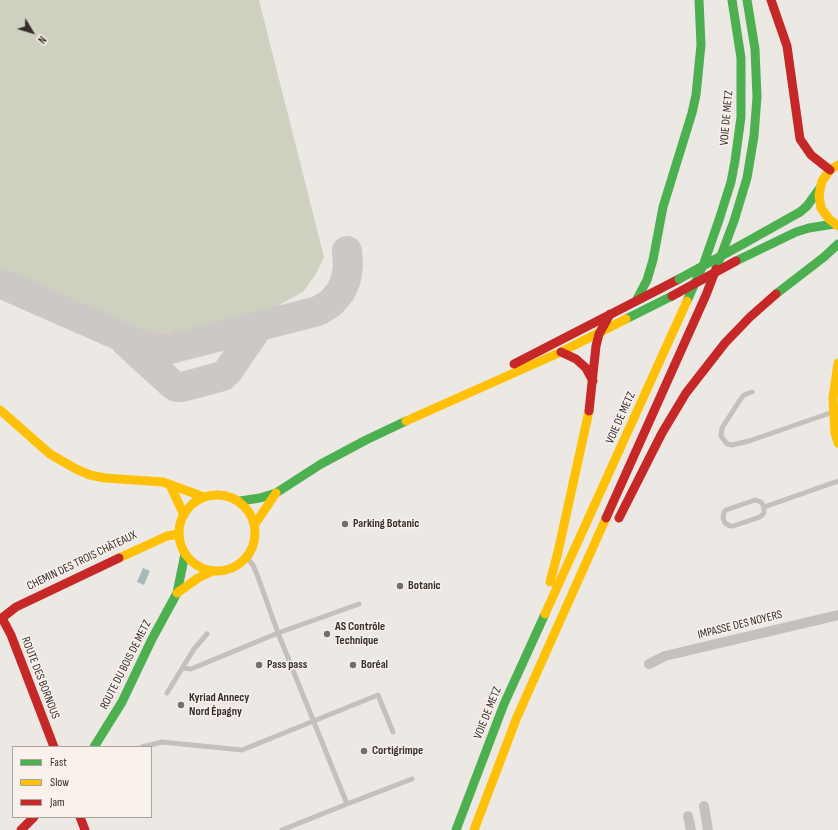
<!DOCTYPE html>
<html>
<head>
<meta charset="utf-8">
<style>
	body { margin:0 }
	#map { position:relative; width:838px; height:830px; overflow:hidden; background:#ece8e4; font-family:"Sofia Sans Condensed",sans-serif }
	canvas { display:block }
	.legend { position:absolute; left:12px; top:746px; width:140px; height:72px; box-sizing:border-box; background:#f8f1ec; border:1px solid #aba39f; margin:0; padding:5px 7px; list-style:none; font-size:12px; color:#372d2b }
	.legend li { display:flex; align-items:center; gap:8px; height:20px }
	.legend b { width:20px; border:1px solid #aba39f }
	.north { position:absolute; left:12px; top:12px; width:40px; height:40px; -webkit-text-stroke:3px #f8f1ec; paint-order:stroke; rotate:128deg; font-size:11px; font-weight:700; line-height:16px; text-align:center; color:#372d2b }
	.north::after { content:''; display:block; margin:auto; width:14px; height:18px; background:#372d2b; clip-path:polygon(50% 0,100% 100%,50% 72%,0 100%) }
</style>
</head>
<body>
<div id="map">
<canvas width="838" height="830"></canvas>
<ul class="legend">
<li><b style="height:5px;background:#4caf50"></b>Fast</li>
<li><b style="height:5px;background:#ffc107"></b>Slow</li>
<li><b style="height:5px;background:#c62828"></b>Jam</li>
</ul>
<div class="north">N</div>
</div>
<script>
const ctx = document.querySelector('canvas').getContext('2d');
ctx.lineJoin = 'round';
function paint(path, color) { ctx.fillStyle = color; ctx.fill(path, 'evenodd'); }
const poly = rows => new Path2D(rows.map(r => 'M' + r).join(''));
function trace(path, color, width, dash) { ctx.strokeStyle = color; ctx.lineWidth = width; ctx.lineCap = dash ? 'butt' : 'round'; ctx.setLineDash(dash || []); ctx.stroke(path); }
function drawText(font, color, halo, rows, align = 'center') {
  ctx.font = font + ' "Sofia Sans Condensed",sans-serif'; ctx.lineWidth = 3; ctx.setLineDash([]); ctx.textBaseline = 'middle'; ctx.strokeStyle = halo; ctx.fillStyle = color; for (const [text, x, y, turn = 0] of rows) {
    ctx.save(); ctx.translate(x, y); ctx.rotate((+turn || 0) * Math.PI / 180); ctx.textAlign = isNaN(turn) ? turn : align; if (halo) ctx.strokeText(text, 0, 0); ctx.fillText(text, 0, 0); ctx.restore();
  }
}
const green = poly([
	[0,0,259,0,324,257,317,272,304,291,278,306,186,333,159,334,149,333,128,327,0,269]
]);
const water = poly([
	[143,568,150,571,144,585,137,582]
]);
const taxiway = poly([
	[0,283,143,346,170,349,318,311,331,303,341,291,346,279,348,266,347,251],
	[126,342,173,385,177,387,182,387,223,376,228,371,258,327]
]);
const lane = poly([
	[752,392,744,395,740,400,722,428,721,436,727,444,732,445,749,441,833,412],
	[755,500,761,502,764,507,764,513,760,517,733,526,730,526,725,523,723,518,724,512,726,510,755,500],
	[764,507,838,481],
	[247,558,253,565,258,577,278,633,347,804,282,830],
	[182,668,191,669,278,633,359,604],
	[167,693,194,649,207,634],
	[142,747,162,742,242,750,378,695,393,732],
	[347,804,412,779]
]);
const street = poly([
	[649,664,665,656,838,615],
	[704,806,708,830],
	[688,816,691,830]
]);
const fast = poly([
	[743,244,800,212,807,206,820,188],
	[736,261,796,232,809,228,834,224],
	[716,269,734,221,747,178,754,136,757,97,755,49,747,0],
	[776,294,824,257,838,244],
	[636,301,647,280,653,260,663,207,692,113,696,95,701,45,699,0],
	[687,301,704,263,719,220,731,182,735,161,741,117,741,58,732,0],
	[626,319,672,296],
	[240,501,260,498,276,493,321,464,366,440,406,421],
	[94,747,122,702,152,639,177,593,185,554],
	[456,830,504,704,545,614]
]);
const slow = poly([
	[838,165,830,170,822,181,819,195,821,208,829,219,838,226],
	[838,363,833,398,835,433,838,443],
	[0,410,50,454,76,469,90,475,105,478,163,482,204,497],
	[406,421,561,352,626,319],
	[170,485,184,515],
	'179 533a38 38 0 1 1 76 0a38 38 0 1 1-76 0Z',
	[255,524,276,493],
	[119,558,167,536,179,534],
	[550,582,558,552,589,411],
	[177,593,198,578,213,571],
	[545,614,687,301],
	[474,830,517,717,606,518]
]);
const jam = poly([
	[771,0,787,46,800,139,811,155,830,170],
	[561,352,576,359,586,368,593,381],
	[514,364,679,279],
	[589,411,596,346,599,334,610,314],
	[606,518,706,295,716,269],
	[619,518,662,433,686,393,725,343,750,317,776,294],
	[54,747,11,635,2,618,16,607,119,558],
	[80,817,85,830],
	[21,830,34,817]
]);
const fastBridge = poly([
	[679,279,743,244]
]);
const jamBridge = poly([
	[672,296,736,261]
]);
const markers = [
	[345,524,4,"#766e6c"],
	[400,586,4,"#766e6c"],
	[327,634,4,"#766e6c"],
	[259,665,4,"#766e6c"],
	[353,665,4,"#766e6c"],
	[181,705,4,"#766e6c"],
	[364,751,4,"#766e6c"]
];
const streetNames = [
	["VOIE DE METZ",727,118,-85],
	["VOIE DE METZ",621,418,-66],
	["CHEMIN DES TROIS CHÂTEAUX",82,561,-26],
	["IMPASSE DES NOYERS",740,625,-14],
	["ROUTE DU BOIS DE METZ",126,665,-63],
	["ROUTE DES BORNOUS",40,678,69],
	["VOIE DE METZ",488,713,-68]
];
const poiNames = [
	["Parking Botanic",353,524],
	["Botanic",408,586],
	["AS Contrôle",335,627],
	["Technique",335,641],
	["Pass pass",267,665],
	["Boréal",361,665],
	["Kyriad Annecy",189,698],
	["Nord Épagny",189,712],
	["Cortigrimpe",372,751]
];
paint(green, '#cfd1c0');
paint(water, '#a2bdb9');
trace(taxiway, '#cdc8c6', 30);
trace(lane, '#c6c0bd', 5);
trace(street, '#c6c0bd', 10);
trace(fast, '#4caf50', 9);
trace(slow, '#ffc107', 9);
trace(jam, '#c62828', 9);
trace(fastBridge, '#4caf50', 9);
trace(jamBridge, '#c62828', 9);
for (const [x, y, r, color] of markers) { const dot = new Path2D(); dot.arc(x, y, r, 0, 2 * Math.PI); ctx.fillStyle = color; ctx.fill(dot); trace(dot, '#f8f1ec', 1.5); }
drawText('12px', '#372d2b', '#f8f1ec', streetNames);
drawText('bold 12px', '#372d2b', '#f8f1ec', poiNames, 'left');
</script>
</body>
</html>
